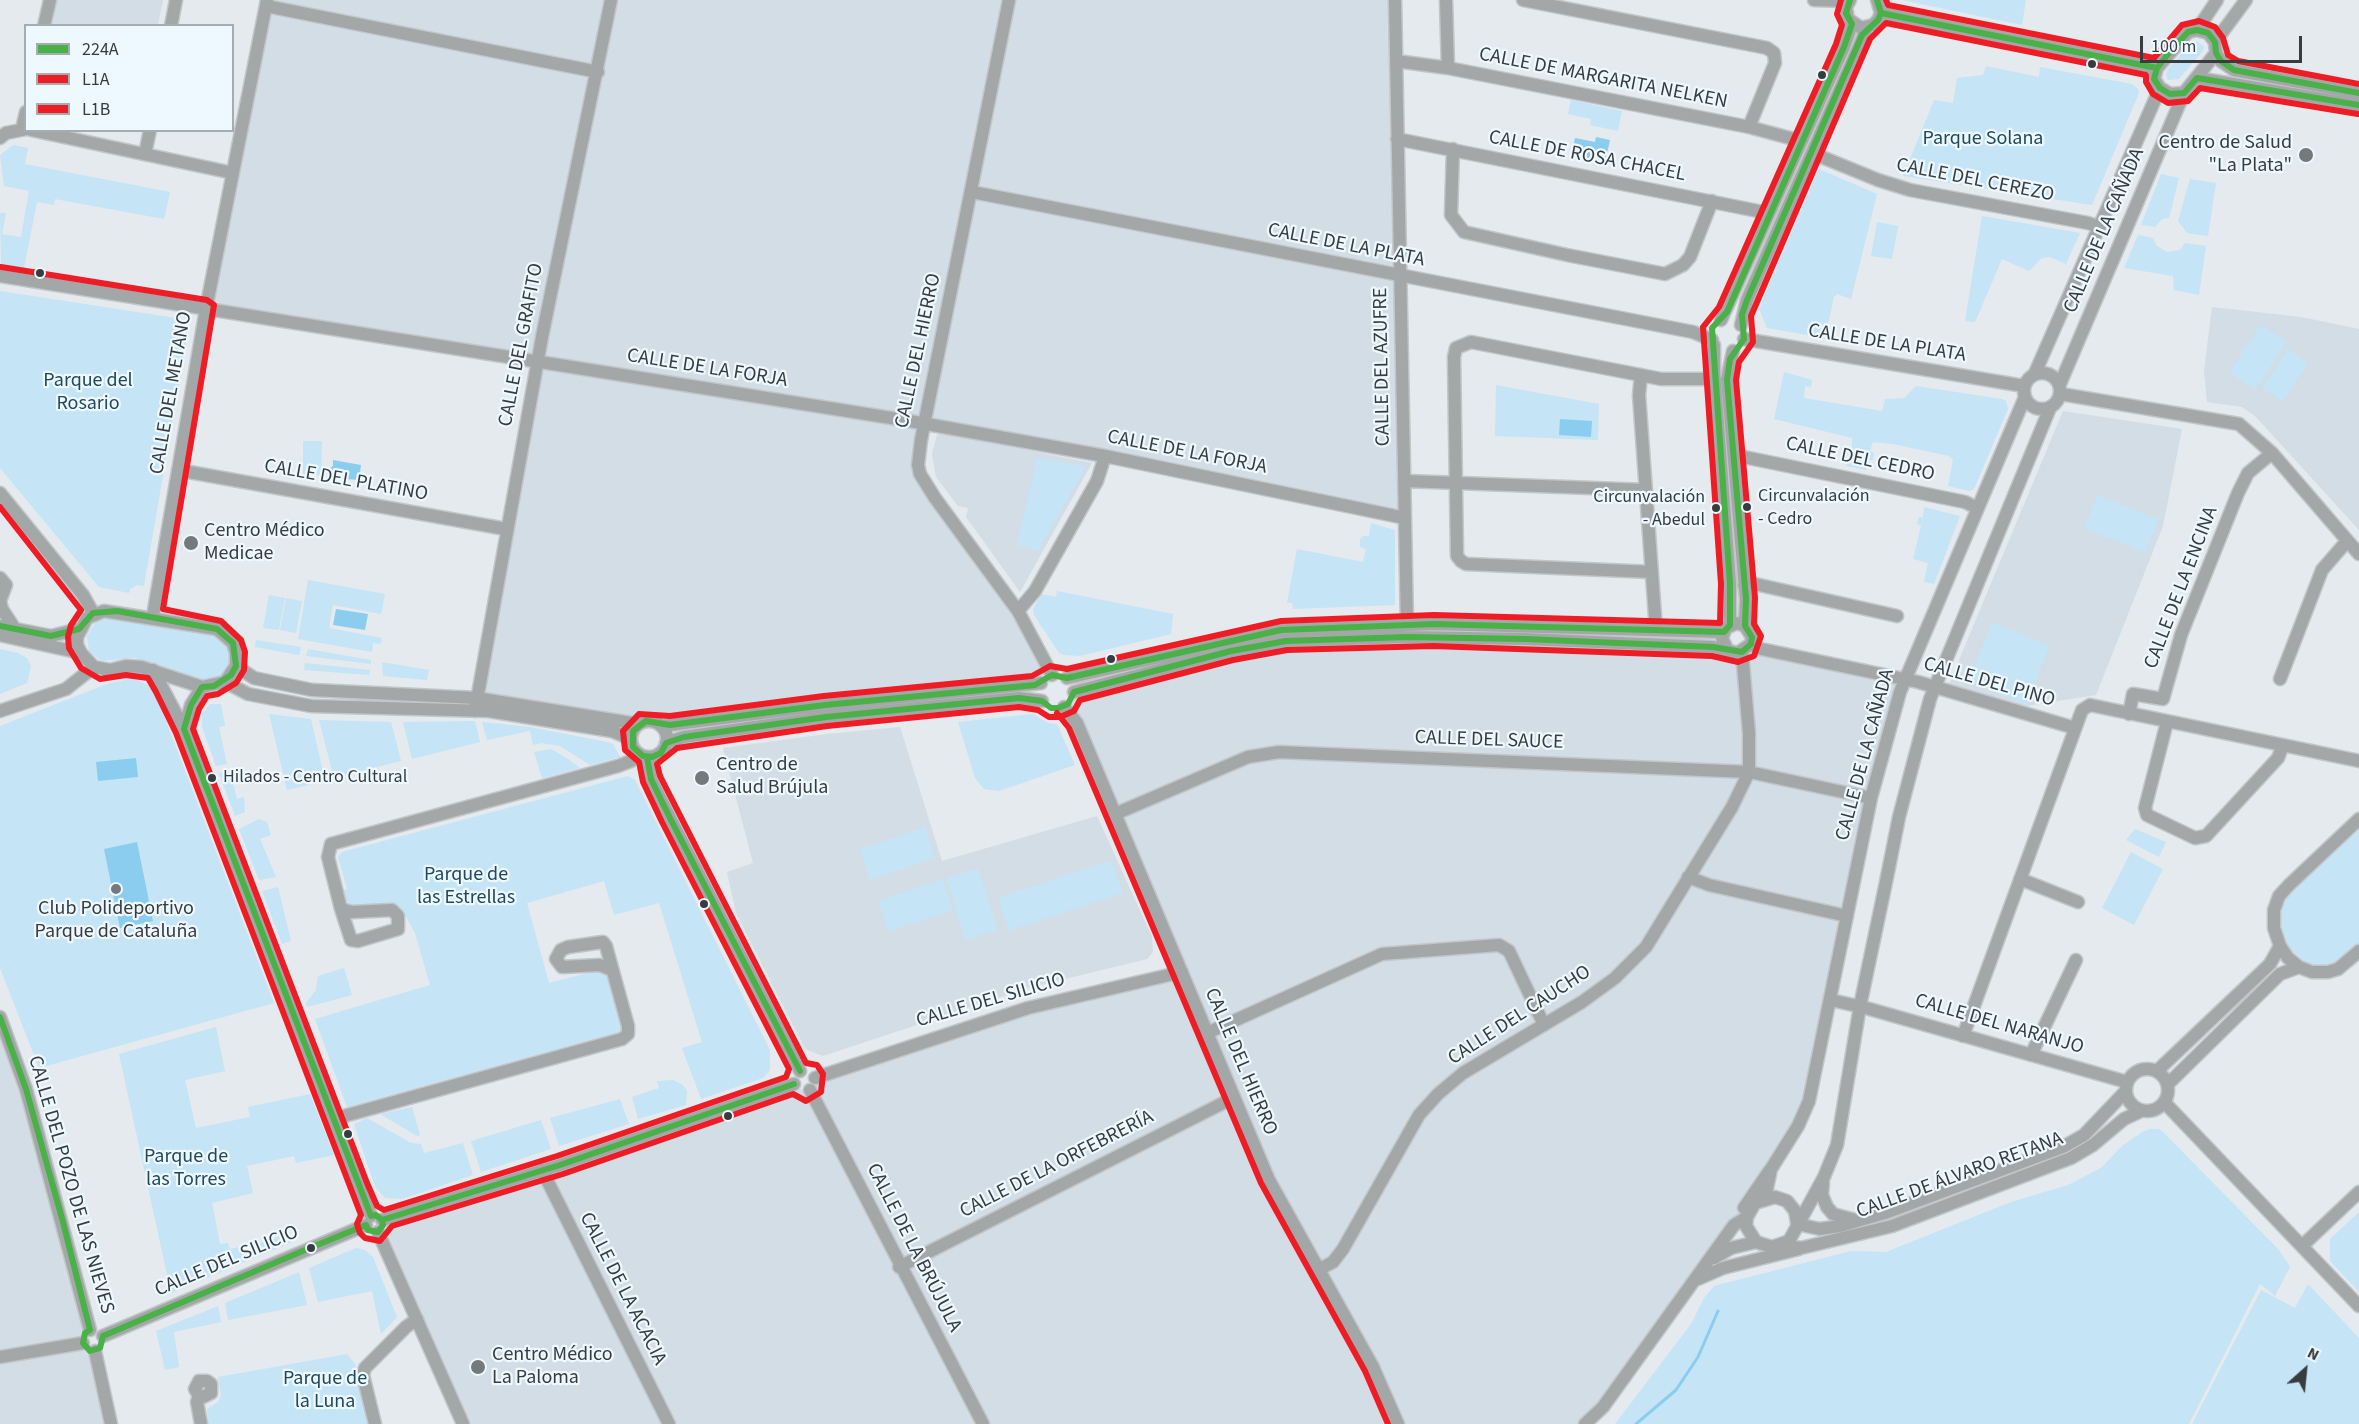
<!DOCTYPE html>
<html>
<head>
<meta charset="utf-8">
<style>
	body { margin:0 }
	#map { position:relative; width:2359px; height:1424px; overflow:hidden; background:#e4eaed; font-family:"Source Sans 3",sans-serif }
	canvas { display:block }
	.legend { position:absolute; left:24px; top:24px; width:210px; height:108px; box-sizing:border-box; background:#edf9ff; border:2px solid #a5adb2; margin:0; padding:8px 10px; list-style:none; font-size:18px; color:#383c3f }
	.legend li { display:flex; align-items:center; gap:12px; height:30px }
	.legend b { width:30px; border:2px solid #a5adb2 }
	.north { position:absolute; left:2275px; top:1340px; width:60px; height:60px; -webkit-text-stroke:4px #edf9ff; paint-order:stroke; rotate:27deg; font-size:16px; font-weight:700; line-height:24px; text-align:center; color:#383c3f }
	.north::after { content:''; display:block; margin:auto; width:21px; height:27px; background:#383c3f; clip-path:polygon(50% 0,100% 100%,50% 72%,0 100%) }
	.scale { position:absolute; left:2140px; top:36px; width:162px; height:27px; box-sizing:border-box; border:3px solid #383c3f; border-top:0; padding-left:8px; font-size:18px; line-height:21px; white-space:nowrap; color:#383c3f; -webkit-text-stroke:4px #edf9ff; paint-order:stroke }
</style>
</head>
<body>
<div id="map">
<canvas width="2359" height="1424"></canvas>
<ul class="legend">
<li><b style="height:8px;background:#49b147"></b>224A</li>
<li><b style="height:8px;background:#ee1c25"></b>L1A</li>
<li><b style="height:8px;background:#ee1c25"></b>L1B</li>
</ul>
<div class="north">N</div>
<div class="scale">100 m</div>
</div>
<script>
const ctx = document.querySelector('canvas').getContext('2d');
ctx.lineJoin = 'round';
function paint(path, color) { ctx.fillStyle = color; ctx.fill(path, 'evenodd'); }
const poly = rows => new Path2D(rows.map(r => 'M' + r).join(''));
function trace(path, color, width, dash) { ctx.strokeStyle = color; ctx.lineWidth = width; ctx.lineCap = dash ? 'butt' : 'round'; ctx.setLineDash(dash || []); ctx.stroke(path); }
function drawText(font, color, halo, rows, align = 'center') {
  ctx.font = font + ' "Source Sans 3",sans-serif'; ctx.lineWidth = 4.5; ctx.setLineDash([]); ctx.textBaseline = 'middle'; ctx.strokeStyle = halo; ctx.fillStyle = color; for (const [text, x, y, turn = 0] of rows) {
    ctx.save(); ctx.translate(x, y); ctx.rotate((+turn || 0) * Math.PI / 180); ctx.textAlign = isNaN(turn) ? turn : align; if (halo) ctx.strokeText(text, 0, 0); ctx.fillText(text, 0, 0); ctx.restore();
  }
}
const built = poly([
	[57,0,163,0,158,25,52,25],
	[267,0,1395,0,1405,518,924,424,918,465,998,583,1047,677,1043,680,657,723,476,698,538,361,206,309],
	[2212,307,2301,317,2359,329,2359,530,2255,416,2242,407,2207,402,2204,371],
	[2063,411,2182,429,2163,526,2096,695,2026,706,1949,684],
	[942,433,1092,463,1020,592,966,517,968,508,958,506,936,477,932,454,937,435],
	[1407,637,1748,649,1904,680,1809,1101,1759,1200,1585,1424,463,1424,381,1229,383,1225,794,1084,805,1092,813,1088,815,1082,945,1034,1181,972,1068,704,1073,697,1231,651],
	[900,727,942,861,1097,816,1152,937,1153,952,1147,959,1028,988,823,1056,805,1049,736,913,727,872,753,863,723,748,827,734],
	[0,1017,90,1330,83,1338,85,1347,90,1350,111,1424,0,1424]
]);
const green = poly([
	[1902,0,2026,0,2022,25],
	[2197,41,2204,47,2202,52,2179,79,2168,80,2166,75,2168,69,2191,43],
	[1986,66,2039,77,2040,67,2132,84,2138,89,2139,93,2092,205,1903,176,1934,100,1953,103,1957,78,1983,75],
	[1571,100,1622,111,1618,131,1590,125,1591,119,1568,114],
	[13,145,28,148,25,164,170,192,164,219,55,199,54,205,37,202,24,268,1,264,0,213,6,213,2,234,21,237,29,191,4,186,0,155],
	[1819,169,1877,194,1851,299,1837,294,1834,297,1825,338,1767,328,1759,309],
	[2161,174,2179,178,2169,218,2162,219,2155,227,2141,225],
	[2190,179,2216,183,2208,236,2187,233,2178,221],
	[1982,216,2080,233,2066,264,2050,257,2042,258,2029,271,2002,259,1975,322,1965,321],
	[1877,222,1898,226,1892,259,1871,256],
	[2138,235,2153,238,2157,246,2167,252,2180,250,2185,243,2206,246,2199,295,2174,290,2173,276,2124,268],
	[0,291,176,318,188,329,144,586,137,585,130,589,129,593,99,587,0,468],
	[2260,325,2287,341,2256,390,2229,373],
	[2288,349,2308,363,2283,402,2262,388],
	[1784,372,1812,380,1811,387,1805,386,1804,398,1882,411,1885,399,1904,398,1916,386,2002,399,2006,401,2008,409,1974,489,1969,491,1948,486,1953,460,1949,456,1893,444,1873,442,1870,451,1874,453,1873,460,1868,460,1867,470,1846,466,1850,456,1845,455,1847,447,1852,448,1852,438,1774,419],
	[1496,385,1599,404,1598,440,1495,436],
	[303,441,322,441,321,475,303,475],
	[1037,458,1086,466,1038,551,1017,544],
	[2097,495,2159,520,2145,553,2084,528],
	[1924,507,1960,516,1934,584,1924,582,1928,563,1913,559,1921,526,1917,524,1919,517,1923,517],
	[1371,523,1395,530,1395,605,1293,609,1292,603,1287,603,1297,549,1363,562,1366,549,1360,547,1360,539,1363,536,1369,536],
	[308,580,385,594,381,614,333,605,329,628,382,638,381,644,373,643,372,652,298,639],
	[1057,591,1173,614,1171,634,1080,656,1064,655,1059,653,1034,615,1033,609,1041,594,1056,597],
	[269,595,285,598,279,630,263,628],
	[286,598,302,601,296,633,280,630],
	[117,617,215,634,228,645,231,654,229,664,221,676,202,680,135,658,101,661,89,651,87,636,96,621],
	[1992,622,2050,646,2026,705,1968,681],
	[256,640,301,647,299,655,255,647],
	[0,649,18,653,27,658,31,666,27,683,0,694],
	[308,649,371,660,371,664,306,656],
	[382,662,429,670,427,680,383,676],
	[305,663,370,670,369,675,304,670],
	[133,678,150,686,156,695,274,1003,39,1068,0,968,0,726,107,684],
	[210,704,221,704,225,726,219,727,227,764,216,766,202,727,202,714],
	[269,714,311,719,325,781,287,790],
	[1033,714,1048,723,1057,724,1075,765,999,791,984,789,975,778,958,722],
	[319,720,391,722,401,761,334,778],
	[475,721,480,742,412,759,403,722],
	[482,722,530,727,607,742,613,744,620,757,590,765,560,746,541,743,533,745,530,731,487,740],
	[551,749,568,759,580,768,542,778,534,752],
	[230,771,237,799,244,797,245,812,235,816,219,773],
	[628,776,635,780,770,1050,770,1070,763,1078,701,1099,682,1048,702,1042,659,903,614,915,604,881,527,903,549,983,599,970,608,972,623,1031,347,1107,315,1019,430,985,415,933,403,911,394,905,384,904,359,908,345,901,343,890,347,889,338,857,342,852],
	[259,819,267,822,271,835,260,839,276,877,259,880,239,829],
	[925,827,935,858,870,880,860,849],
	[2359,827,2359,945,2336,964,2314,967,2302,963,2290,955,2279,927,2279,912,2284,898],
	[2135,829,2166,842,2159,857,2126,840],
	[2131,852,2163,869,2134,925,2102,908],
	[1111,860,1123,893,1009,931,998,898],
	[978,868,998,930,965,940,946,878],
	[943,879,953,910,888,932,878,901],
	[278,887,291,941,282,944,262,891],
	[344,968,352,995,307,1007,306,1003,316,990,318,976],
	[216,1027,225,1071,185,1080,196,1128,250,1117,248,1107,310,1094,334,1155,296,1163,294,1156,247,1166,253,1193,212,1203,220,1244,228,1243,230,1249,276,1239,275,1232,283,1230,289,1232,292,1242,171,1293,119,1054],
	[673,1080,683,1085,687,1091,686,1105,638,1119,632,1097,659,1088,657,1081],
	[620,1099,629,1124,559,1146,550,1118],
	[412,1107,420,1135,417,1136,380,1114],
	[367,1118,411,1143,421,1144,424,1153,463,1143,473,1175,402,1199,385,1198,375,1187,354,1124],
	[541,1120,551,1149,481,1172,471,1141],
	[2150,1129,2159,1129,2164,1133,2279,1250,2290,1267,2275,1296,2260,1284,2189,1424,1615,1424,1691,1324,1704,1298,1714,1286,1851,1251,1886,1252,2011,1202,2068,1185,2101,1168,2122,1146,2142,1132],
	[2359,1212,2359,1292,2330,1261,2330,1239],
	[356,1248,365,1250,373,1257,397,1317,381,1334,372,1291,318,1302,309,1268],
	[299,1272,307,1305,228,1320,225,1303],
	[2308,1284,2359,1338,2359,1424,2192,1424,2261,1290,2295,1308],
	[218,1306,221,1322,174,1332,179,1367,165,1370,156,1331],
	[347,1354,355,1364,368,1424,208,1424,207,1409,218,1402,221,1395,218,1377]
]);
const water = poly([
	[1596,137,1610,140,1605,162,1571,155,1575,138,1595,142],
	[1560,419,1592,421,1591,437,1559,435],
	[333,460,361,465,359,480,332,478,327,470,333,466],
	[336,609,368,614,365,630,333,625],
	[136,758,138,777,98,781,96,762],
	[137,842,153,921,120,928,104,849]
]);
const stream = poly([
	[1636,1424,1676,1390,1698,1357,1718,1311]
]);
const minor = poly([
	[1009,0,921,440,918,465,920,474,935,498,1018,611,1052,675],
	[1395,0,1407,625],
	[1446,0,1448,68],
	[1523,0,1767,48,1774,53,1775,63,1749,127],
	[1814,0,1848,1],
	[1850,0,1846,7,1848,19,1861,28,1873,25,1878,20,1881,13,1877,0],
	[266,6,598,72],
	[1881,13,2157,68],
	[44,26,50,0],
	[171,26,176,0],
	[2197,30,2208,33,2215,42,2216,53,2184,93,2170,94,2160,88,2154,79,2157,68,2188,32,2197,30],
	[2197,30,2217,0],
	[2215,42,2246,0],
	[2216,53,2221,61,2234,70,2359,93],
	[1396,61,1448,68,1749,127,1801,141],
	[2197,78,2359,105],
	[22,129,26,112],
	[31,130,233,173],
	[0,138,6,133,26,129],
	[1397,139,1768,213],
	[1453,149,1451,215,1464,232,1567,255,1665,274,1683,265,1690,257,1712,201],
	[1812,153,1878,180,1910,190,2088,223,2100,227],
	[145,154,150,130],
	[972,192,1693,332,1712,340],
	[0,276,904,420,1105,456,1405,518],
	[1721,320,1844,47,1852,24],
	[1741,325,1747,300,1867,28],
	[1744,339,2024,386],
	[1714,345,1714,371,1730,584,1730,625],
	[1733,351,1727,380,1746,599,1745,626],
	'2024 391a18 18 0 1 1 36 0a18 18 0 1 1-36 0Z',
	[2035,373,2160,88],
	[1641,375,1639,395,1656,630],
	[2060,384,2184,93],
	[2061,394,2239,424,2272,453,2359,554],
	[1734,455,1965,502,1977,508],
	[178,470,506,529],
	[1405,481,1645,490],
	[0,493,83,595,93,613],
	[1652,572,1466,564,1461,561,1457,556,1454,357,1456,348,1471,342,1661,379,1715,379],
	[0,578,6,585,0,601,2,609,15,629],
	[1744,585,1755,584,1897,616],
	[104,611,217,629,233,643,236,653,236,666,225,682,202,687,141,667,126,666,110,670,94,667,81,653,77,645,77,637,87,618,104,611],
	[1018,611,1035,591,1097,481,1105,456],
	[153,616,206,309,267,0],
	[0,626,51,636,79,629],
	[0,635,81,653],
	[1751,644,1761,649,1918,682,2075,728],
	[236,666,254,678,312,690,476,698,638,724],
	[153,670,184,729,371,1216],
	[1067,678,1281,630,1434,624,1724,632],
	[2280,679,2322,570,2347,541],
	[225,682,248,694,311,706,489,711,612,731,631,739],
	[1074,692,1231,651,1286,641,1407,637,1525,639,1713,647,1738,653,1751,644,1752,637,1745,626,1737,623,1726,628,1722,638,1727,649],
	[1064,707,1077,723,1269,1180,1373,1367,1398,1424],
	[0,711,66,689,94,667],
	[475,711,542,337,611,0],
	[2129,714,2133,694,2163,699,2181,635,2238,493,2248,473,2272,453],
	'631 739a18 18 0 1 1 36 0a18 18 0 1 1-36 0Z',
	[2167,722,2145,808,2147,815,2195,838,2206,836,2278,758,2283,745],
	[661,726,825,705,1041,683],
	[184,729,191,705,202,687],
	[666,743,684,737,826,717,1019,698,1042,701],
	[647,757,651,779,670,818,800,1071],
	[1115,814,1248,757,1279,752,1749,772,1871,798],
	[2359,819,2289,885,2279,896,2274,910,2274,928,2280,946,2288,958,2299,967,2312,972,2328,972,2338,969,2359,951],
	[1688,877,1709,885,1847,916],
	[2020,879,2078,902],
	[341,909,328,857,331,844,618,766,631,761,638,753],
	[341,909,352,912,392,910,398,916,398,929,358,941,351,940,341,909],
	[1831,1000,1866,1008,2127,1082],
	[0,1017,26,1089,90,1330],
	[1207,1033,1382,954,1499,945,1509,951,1544,1025],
	[1963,1036,2082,710,2090,705,2359,761],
	[2031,1055,2076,960],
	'2126 1090a21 21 0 1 1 42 0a21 21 0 1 1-42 0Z',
	[2157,1071,2270,964,2280,946],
	[815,1078,1028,1008,1182,972],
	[2168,1084,2280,974,2299,967],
	[810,1090,983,1424],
	[2165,1103,2359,1306],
	[333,1119,622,1039,628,1034,628,1026,606,946,603,942,568,947,561,950,556,959,562,967,600,965,612,970],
	[542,1170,669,1424],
	[1823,1183,1822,1195,1827,1207,1833,1214,1855,1220],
	[1765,1198,1771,1169,1798,1126,1809,1101,1871,798,1900,692,2025,397],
	[1744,1208,1770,1170],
	[382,1220,560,1165,794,1084],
	[1797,1223,1795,1211,1787,1201,1775,1197,1755,1203,1747,1217,1746,1226,1756,1242,1772,1247,1789,1241,1824,1177,1837,1145,1860,1006,1886,882,1899,817,1930,699,2050,408],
	[1797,1224,1820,1229,1840,1226,1888,1212,2063,1147,2084,1135,2125,1092],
	[378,1232,463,1424],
	[1781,1245,1801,1248,1892,1226,2071,1158,2093,1145,2124,1119,2141,1111],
	[2302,1246,2359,1192],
	[1714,1258,1731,1248,1756,1242],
	[899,1267,1233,1098],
	[1320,1269,1333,1262,1343,1249,1419,1115,1438,1094,1463,1073,1582,1002,1615,978,1646,947,1732,807,1749,772,1749,733,1742,652],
	[1698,1279,1723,1268,1799,1249],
	[103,1336,366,1225],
	[95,1351,111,1424],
	[0,1357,83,1343],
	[199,1396,203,1397,211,1393,211,1384,207,1381,199,1381,195,1389,199,1396,197,1402,201,1424],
	[375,1424,363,1375,365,1368,406,1327,417,1319],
	[1585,1424,1603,1407,1734,1225,1747,1217]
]);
const bus1 = poly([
	[1850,0,1846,13,1852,24,1844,47,1727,312,1712,328,1730,584,1730,625,1724,632,1434,624,1281,630,1067,678,1052,675,1035,685,825,705,670,725,646,721,633,731,633,747,643,756,652,757,661,753,666,743,684,737,826,717,1019,698,1042,701,1051,708,1058,708,1068,704,1074,692,1231,651,1286,641,1407,637,1525,639,1713,647,1742,652,1751,644,1752,637,1745,626,1746,599,1727,380,1730,359,1744,339,1742,315,1747,300,1862,35,1878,20,1881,13,1877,0],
	[1881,13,2157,68],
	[2359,93,2234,70,2221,61,2216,53,2215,42,2208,33,2197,30,2188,32,2169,53,2157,68,2154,79,2160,88,2170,94,2184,93,2197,78,2359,105],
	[0,626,51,636,79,629,93,613,117,611,217,629,233,643,236,666,231,675,214,686,202,687,191,705,184,729,371,1216,376,1215,382,1220],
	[647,757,651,779,670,818,800,1071],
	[0,1017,26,1089,63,1222,90,1330,85,1333,83,1343,90,1351,100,1348,103,1336,305,1250,366,1225,368,1230,378,1232,383,1225,382,1220],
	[382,1220,560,1165,794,1084]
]);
const bus2 = poly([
	[0,507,81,610,71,625,68,637,69,648,81,668,100,679,126,675,148,678,156,692,176,733,361,1215,357,1224,360,1233,365,1238,380,1241,392,1226,563,1174,793,1094,806,1101,821,1092,823,1074,817,1065,806,1063,660,776,657,764,677,748,827,726,1019,707,1038,710,1049,717,1060,717,1074,711,1080,700,1233,660,1287,650,1433,646,1712,656,1738,662,1754,656,1761,636,1754,624,1755,598,1736,380,1739,362,1753,342,1751,316,1870,39,1886,23,2146,75,2146,82,2153,94,2168,103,2188,101,2200,88,2358,114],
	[1057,713,1069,728,1261,1183,1365,1371,1388,1424]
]);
const bus3 = poly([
	[1886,0,1888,5,2154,58,2182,25,2199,21,2215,27,2223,38,2228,55,2238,61,2359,84],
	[1,267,207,300,214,305,163,609,221,621,241,640,245,652,244,670,236,683,218,694,207,696,199,709,193,729,367,1183,377,1206,384,1210,557,1156,786,1077,789,1069,662,822,643,782,639,762,625,750,623,731,639,714,670,716,824,696,1032,676,1050,666,1067,669,1281,621,1434,615,1720,623,1721,584,1703,327,1719,307,1836,44,1842,25,1837,14,1841,0]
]);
const markers = [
	[2092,64,5,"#383c3f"],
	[1822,75,5,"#383c3f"],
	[2306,155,8,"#74797c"],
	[40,273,5,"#383c3f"],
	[1747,507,5,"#383c3f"],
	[1716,508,5,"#383c3f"],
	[191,543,8,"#74797c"],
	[1111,659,5,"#383c3f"],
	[212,778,5,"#383c3f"],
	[702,778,8,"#74797c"],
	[116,889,6,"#74797c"],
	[704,904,5,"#383c3f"],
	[728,1116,5,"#383c3f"],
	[348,1134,5,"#383c3f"],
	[311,1248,5,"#383c3f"],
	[478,1367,8,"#74797c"]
];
const busNames = [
	["Circunvalación",1758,497],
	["- Cedro",1758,520],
	["Circunvalación",1705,498,"right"],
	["- Abedul",1705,521,"right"],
	["Hilados - Centro Cultural",223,778]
];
const streetNames = [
	["CALLE DE MARGARITA NELKEN",1603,79,11],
	["CALLE DE ROSA CHACEL",1587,157,11],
	["CALLE DEL CEREZO",1975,181,11],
	["CALLE DE LA CAÑADA",2105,231,-67],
	["CALLE DE LA PLATA",1346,246,11],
	["CALLE DE LA PLATA",1887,344,9],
	["CALLE DEL GRAFITO",522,345,-79],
	["CALLE DEL HIERRO",919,351,-78],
	["CALLE DEL AZUFRE",1383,367,-91],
	["CALLE DE LA FORJA",707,369,9],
	["CALLE DEL METANO",172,393,-80],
	["CALLE DE LA FORJA",1187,453,11],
	["CALLE DEL CEDRO",1860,460,12],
	["CALLE DEL PLATINO",346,481,10],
	["CALLE DE LA ENCINA",2182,588,-69],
	["CALLE DEL PINO",1989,683,16],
	["CALLE DEL SAUCE",1489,741,2],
	["CALLE DE LA CAÑADA",1866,755,-75],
	["CALLE DEL SILICIO",991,1001,-16],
	["CALLE DEL CAUCHO",1520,1016,-33],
	["CALLE DEL NARANJO",1999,1025,16],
	["CALLE DEL HIERRO",1240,1062,67],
	["CALLE DE LA ORFEBRERÍA",1057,1165,-27],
	["CALLE DE ÁLVARO RETANA",1960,1176,-20],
	["CALLE DEL POZO DE LAS NIEVES",70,1185,74],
	["CALLE DE LA BRÚJULA",913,1248,63],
	["CALLE DEL SILICIO",227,1262,-23],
	["CALLE DE LA ACACIA",622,1289,63]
];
const parkNames = [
	["Parque Solana",1983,140],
	["Parque del",88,382],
	["Rosario",88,405],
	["Parque de",466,876],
	["las Estrellas",466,899],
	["Parque de",186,1158],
	["las Torres",186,1181],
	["Parque de",325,1380],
	["la Luna",325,1403]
];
const poiNames = [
	["Centro de Salud",2292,144,"right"],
	["\"La Plata\"",2292,167,"right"],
	["Centro Médico",204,532],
	["Medicae",204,555],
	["Centro de",716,766],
	["Salud Brújula",716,789],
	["Club Polideportivo",116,910,"center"],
	["Parque de Cataluña",116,933,"center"],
	["Centro Médico",492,1356],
	["La Paloma",492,1379]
];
paint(built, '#d2dde5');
paint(green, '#c5e4f5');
paint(water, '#8bcdee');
trace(stream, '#8bcdee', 3);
trace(minor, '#c2c6c9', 15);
trace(minor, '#a4a7a8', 12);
trace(bus1, '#49b147', 6);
trace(bus2, '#ee1c25', 6);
trace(bus3, '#ee1c25', 6);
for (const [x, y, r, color] of markers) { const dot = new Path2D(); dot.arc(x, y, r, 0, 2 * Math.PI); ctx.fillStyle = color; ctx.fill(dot); trace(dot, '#edf9ff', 2); }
drawText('18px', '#383c3f', '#edf9ff', busNames, 'left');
drawText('20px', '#383c3f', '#edf9ff', streetNames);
drawText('20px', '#21495c', '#edf9ff', parkNames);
drawText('20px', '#383c3f', '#edf9ff', poiNames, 'left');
</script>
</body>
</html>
